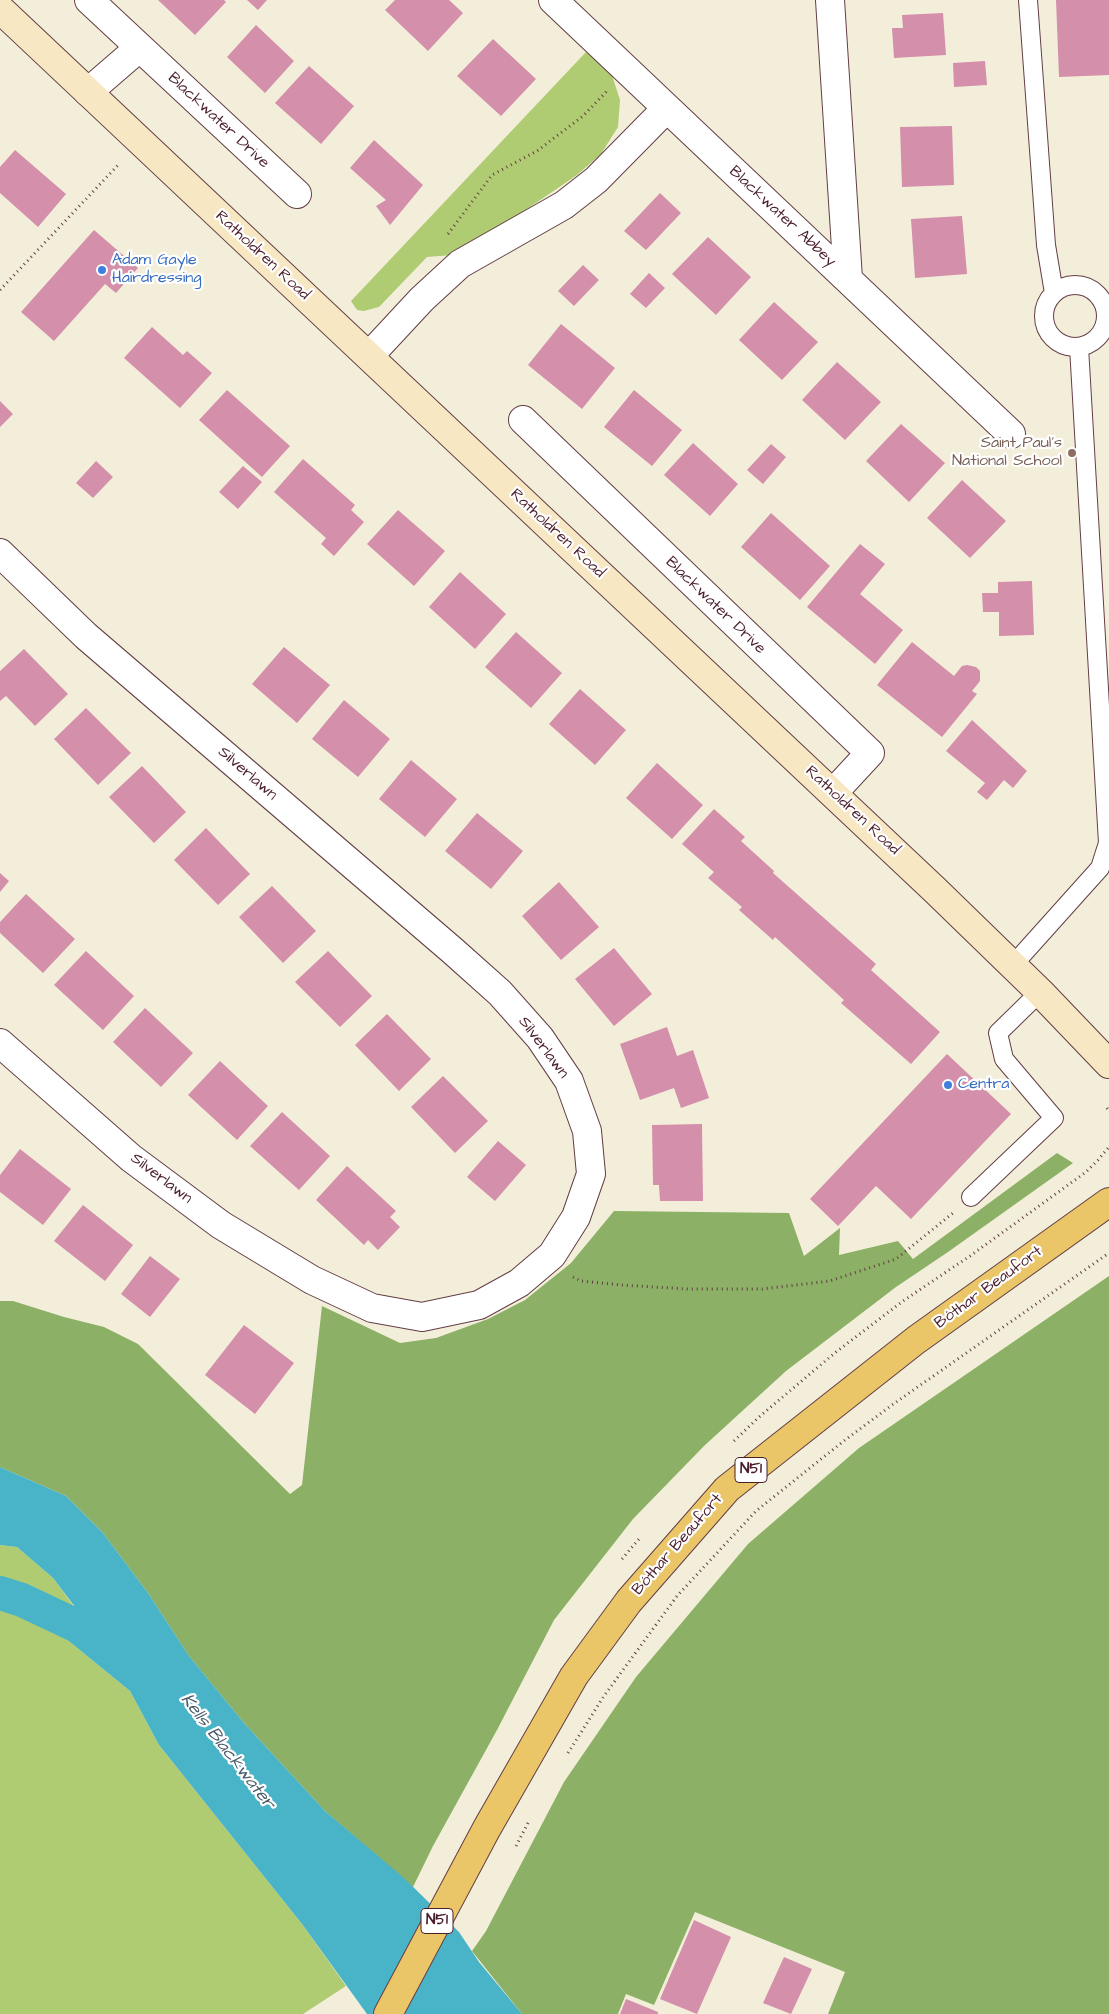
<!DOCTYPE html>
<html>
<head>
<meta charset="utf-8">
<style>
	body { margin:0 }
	canvas { display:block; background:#f3eeda }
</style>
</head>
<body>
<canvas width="1109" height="2014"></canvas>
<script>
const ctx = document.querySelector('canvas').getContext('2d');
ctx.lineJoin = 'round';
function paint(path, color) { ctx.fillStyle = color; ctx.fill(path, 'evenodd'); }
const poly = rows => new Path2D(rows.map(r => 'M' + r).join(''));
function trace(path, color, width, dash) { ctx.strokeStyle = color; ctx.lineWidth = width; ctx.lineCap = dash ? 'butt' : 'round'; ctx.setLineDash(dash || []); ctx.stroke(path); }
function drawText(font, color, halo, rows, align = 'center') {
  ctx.font = font + ' "Architects Daughter",sans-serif'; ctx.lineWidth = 4.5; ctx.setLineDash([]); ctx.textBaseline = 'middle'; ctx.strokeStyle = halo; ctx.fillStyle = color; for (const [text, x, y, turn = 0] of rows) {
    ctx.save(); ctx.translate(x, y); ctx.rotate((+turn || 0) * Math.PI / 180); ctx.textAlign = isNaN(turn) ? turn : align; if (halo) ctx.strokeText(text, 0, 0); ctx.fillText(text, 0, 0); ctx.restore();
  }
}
const green = poly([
	[586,52,611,72,620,100,618,127,601,154,577,175,508,222,453,255,427,257,379,307,364,311,357,310,351,301],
	[0,1545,17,1547,53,1578,75,1608,59,1633,130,1691,159,1745,302,1924,346,1986,303,2014,0,2014]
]);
const forest = poly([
	[1057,1153,1073,1163,948,1252,896,1287,786,1371,704,1446,633,1519,554,1620,497,1730,433,1846,413,1887,325,1811,244,1723,189,1656,148,1593,103,1533,66,1496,0,1467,0,1301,13,1301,64,1317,104,1327,138,1344,290,1494,302,1485,322,1306,400,1343,436,1338,488,1319,525,1300,571,1263,614,1211,789,1213,804,1256,840,1228,839,1255,898,1241,913,1259],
	[1109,1276,1109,2014,828,2014,845,1972,695,1912,654,2005,626,1994,618,2014,522,2014,472,1951,486,1931,564,1782,636,1677,748,1544,859,1448]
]);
const water = poly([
	[0,1467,66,1496,103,1533,148,1593,189,1656,244,1723,325,1811,404,1878,459,1932,479,1962,522,2014,367,2014,302,1924,159,1745,130,1691,59,1633,75,1607,53,1578,17,1547,0,1545]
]);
const canal = poly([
	[0,1593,22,1600,77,1626,110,1633]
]);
const building = poly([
	[158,0,224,0,226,2,195,35],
	[247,0,267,0,258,10],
	[395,0,449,0,463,13,428,51,385,10],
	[1056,0,1109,0,1109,75,1059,77],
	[943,13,946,55,894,58,892,28,903,28,902,15],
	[256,25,294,61,265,93,227,57],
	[493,39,536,79,501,116,457,76],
	[985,61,987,85,954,87,953,63],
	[309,66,354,106,321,144,275,103],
	[952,126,954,185,902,187,900,127],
	[374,140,423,185,390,225,376,206,386,200,350,168],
	[15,150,66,194,38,227,0,193,0,167],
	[660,193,681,213,646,250,624,231],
	[962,216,967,274,915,278,911,219],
	[94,230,138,268,116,293,105,284,54,341,21,312],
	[708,237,751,277,716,315,672,274],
	[583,265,599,280,574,306,558,291],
	[649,273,665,288,646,308,630,294],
	[774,302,818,342,782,380,739,340],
	[561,324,615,368,582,409,528,365],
	[152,327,183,355,187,351,212,373,180,408,124,358],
	[837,362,881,402,845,440,802,400],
	[227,390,290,446,262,477,199,420],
	[634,390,682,430,652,466,604,427],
	[0,401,13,414,0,427],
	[901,424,945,463,909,502,866,461],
	[693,443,738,484,710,516,664,475],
	[771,444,786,457,763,484,747,470],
	[303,459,355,505,351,510,364,522,334,556,321,544,326,538,274,492],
	[96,461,113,477,93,498,76,483],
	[243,466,262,482,238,509,219,492],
	[962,480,1006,521,970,558,927,518],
	[398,510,445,551,414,586,367,544],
	[771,513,830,566,800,600,741,547],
	[860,544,885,564,860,594,903,630,875,664,807,607],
	[460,572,506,614,475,649,429,607],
	[1032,581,1034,635,999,636,999,612,983,612,982,593,998,593,998,582],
	[516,632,562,673,531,708,485,667],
	[912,642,954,676,962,666,967,665,976,667,980,671,980,681,972,691,977,694,942,737,877,685],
	[284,647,330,685,297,723,252,684],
	[24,649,68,694,35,726,6,696,0,701,0,671],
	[580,689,626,730,595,765,549,724],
	[344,700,390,739,358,777,312,739],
	[86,708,131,753,98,785,54,739],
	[972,720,1027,771,1013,788,1004,780,987,800,977,792,985,783,946,751],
	[411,760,457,799,425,837,379,799],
	[657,763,703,805,672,839,626,798],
	[142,766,186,812,154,843,109,797],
	[714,809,745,837,741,841,774,871,773,873,876,964,871,970,940,1032,911,1064,841,1003,844,1000,775,937,773,940,739,910,742,907,708,878,714,872,682,844],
	[477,813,523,851,491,889,445,851],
	[206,828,250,874,218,905,174,860],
	[0,873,9,881,0,892],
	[559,882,599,927,561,960,522,916],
	[272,886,316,931,283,963,239,917],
	[26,894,75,939,43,973,0,933,0,922],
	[614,948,652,994,614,1026,575,979],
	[86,951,134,996,103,1030,54,985],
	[328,951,372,996,340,1027,295,982],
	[145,1008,193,1053,161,1087,113,1042],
	[387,1014,431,1059,399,1091,355,1045],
	[667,1027,677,1056,693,1050,709,1098,681,1108,674,1088,640,1100,620,1044],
	[947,1054,1011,1114,911,1219,876,1186,838,1226,810,1199],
	[220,1061,268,1106,237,1140,188,1095],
	[443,1076,488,1121,455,1153,411,1107],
	[282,1112,330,1156,299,1190,250,1146],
	[702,1124,703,1201,660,1201,659,1185,653,1185,652,1125],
	[498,1141,526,1165,495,1201,467,1177],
	[20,1149,71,1189,43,1225,0,1192,0,1175],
	[347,1166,396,1211,390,1217,400,1227,378,1250,368,1240,364,1245,316,1200],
	[83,1205,133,1245,105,1281,54,1241],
	[150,1256,180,1279,150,1317,121,1294],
	[244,1325,294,1363,255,1414,205,1375],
	[694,1920,731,1937,697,2014,660,1999],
	[784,1957,812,1969,791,2014,763,2003],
	[626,1999,658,2012,658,2014,620,2014]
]);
const path = poly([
	[448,234,492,175,537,151,583,116,607,91],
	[0,290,120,163],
	[1107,1108,1109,1111],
	[573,1277,581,1281,621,1285,688,1289,762,1289,830,1281,896,1259,953,1213],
	[734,1441,759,1417,836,1352,903,1301,970,1256,1086,1172,1098,1160,1109,1147],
	[622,1559,639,1539],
	[568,1753,604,1696,677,1596,756,1511,845,1440,892,1405,1109,1253],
	[516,1846,529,1821]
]);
const lane = poly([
	[1028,0,1046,245,1054,293],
	'1044 316a31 31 0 1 1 62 0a31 31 0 1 1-62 0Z',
	[1013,965,1100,868,1108,843,1079,347],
	[971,1197,1054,1118,1004,1059,998,1033,1040,992]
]);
const street = poly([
	[89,0,297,194],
	[553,0,1011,434],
	[830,0,848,279],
	[88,92,139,48],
	[369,356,422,299,460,264,564,205,596,180,667,108],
	[523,420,870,753,833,793],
	[0,553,86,636,453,951,500,993,540,1038,569,1081,587,1131,591,1174,576,1217,552,1255,519,1283,479,1305,422,1317,372,1308,312,1280,221,1225,131,1158,0,1043]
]);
const secondary = poly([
	[0,9,935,890,1040,992,1109,1064]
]);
const primary = poly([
	[388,2014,487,1828,574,1676,629,1601,727,1489,916,1340,1109,1202]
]);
const markers = [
	[102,270,5,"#3f7fe0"],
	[1072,453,5,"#8d6e63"],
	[948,1085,5,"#3f7fe0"]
];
const shields = [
	[751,1470,32],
	[437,1921,32]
];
const shieldNames = [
	["N51",751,1470],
	["N51",437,1921]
];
const streetNames = [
	["Blackwater Drive",218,121,43],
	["Blackwater Abbey",782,217,43],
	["Ratholdren Road",262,256,43],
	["Ratholdren Road",557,534,43],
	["Blackwater Drive",715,606,44],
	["Silverlawn",247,774,41],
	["Ratholdren Road",852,811,43],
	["Silverlawn",543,1048,53],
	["Silverlawn",161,1179,37],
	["Bóthar Beaufort",989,1288,-36],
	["Bóthar Beaufort",678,1545,-49]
];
const shopNames = [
	["Adam Gayle",112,261],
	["Hairdressing",112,279],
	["Centra",958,1085]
];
const educationNames = [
	["Saint Paul's",1062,444],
	["National School",1062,462]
];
const waterNames = [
	["Kells Blackwater",227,1752,52]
];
paint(green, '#b0cc73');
paint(forest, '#8cb065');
paint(water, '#49b4c7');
trace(canal, '#49b4c7', 34);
paint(building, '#d48faa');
trace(lane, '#633e45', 20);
trace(street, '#633e45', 30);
trace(secondary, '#633e45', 30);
trace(primary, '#633e45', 30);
trace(path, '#633e45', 3, [1, 4]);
trace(lane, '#fff', 18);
trace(street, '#fff', 28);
trace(secondary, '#f7e8c3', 28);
trace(primary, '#eac669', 28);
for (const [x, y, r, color] of markers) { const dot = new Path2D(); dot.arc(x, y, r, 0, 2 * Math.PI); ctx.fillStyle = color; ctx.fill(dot); trace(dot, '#fff', 2); }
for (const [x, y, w] of shields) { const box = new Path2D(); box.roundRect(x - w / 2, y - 12.5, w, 25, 4); ctx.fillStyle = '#fff'; ctx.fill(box); trace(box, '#4a1f2b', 1); }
drawText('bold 15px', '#4a1f2b', null, shieldNames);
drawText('16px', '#4a1f2b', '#fff', streetNames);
drawText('16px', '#366cbe', '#fff', shopNames, 'left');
drawText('16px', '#785e54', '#fff', educationNames, 'right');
drawText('italic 18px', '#4a5b69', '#fff', waterNames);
</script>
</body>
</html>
